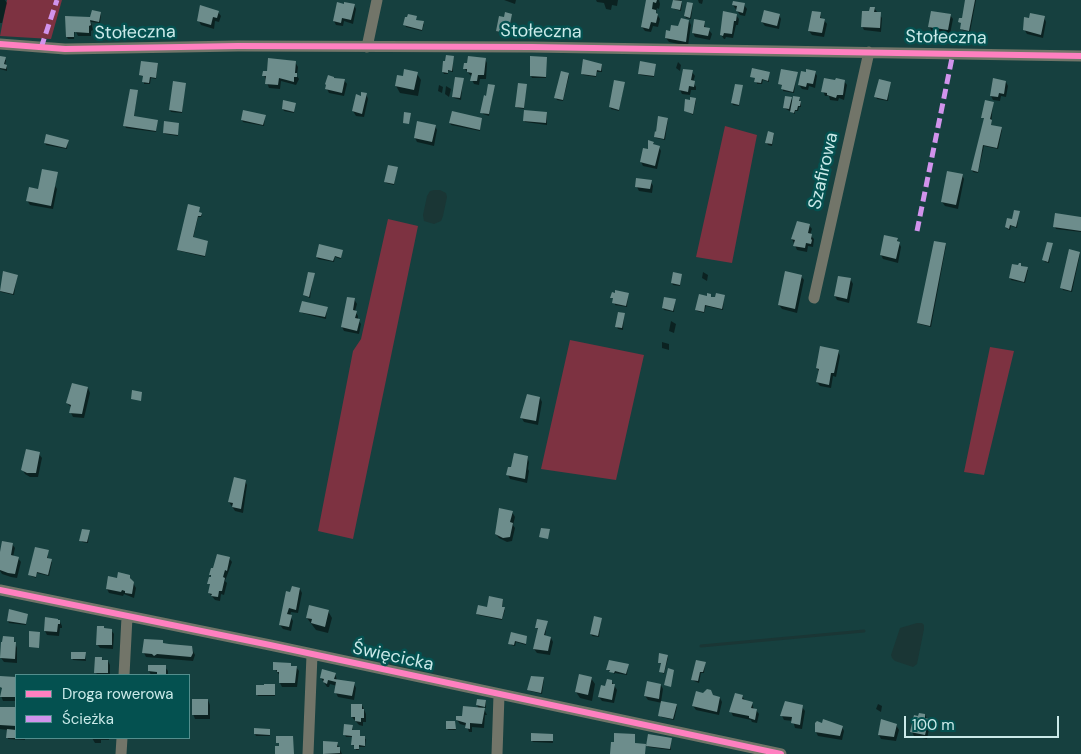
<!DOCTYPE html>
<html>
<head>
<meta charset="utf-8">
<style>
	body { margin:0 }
	#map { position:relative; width:1081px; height:754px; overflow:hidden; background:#16403f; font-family:"DM Sans",sans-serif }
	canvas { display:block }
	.legend { position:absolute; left:15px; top:674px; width:175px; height:65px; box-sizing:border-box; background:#045150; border:1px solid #548e8d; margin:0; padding:6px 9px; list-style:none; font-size:15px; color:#cbeae9 }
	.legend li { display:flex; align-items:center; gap:10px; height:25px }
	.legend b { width:25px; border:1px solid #548e8d }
	.scale { position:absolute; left:904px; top:716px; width:155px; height:22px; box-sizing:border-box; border:2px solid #cbeae9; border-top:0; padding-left:6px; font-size:15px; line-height:18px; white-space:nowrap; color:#cbeae9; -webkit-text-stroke:4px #045150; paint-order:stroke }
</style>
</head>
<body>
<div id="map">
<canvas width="1081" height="754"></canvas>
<ul class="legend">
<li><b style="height:6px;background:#ff80c0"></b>Droga rowerowa</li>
<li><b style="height:6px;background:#d193ec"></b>Ścieżka</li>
</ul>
<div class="scale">100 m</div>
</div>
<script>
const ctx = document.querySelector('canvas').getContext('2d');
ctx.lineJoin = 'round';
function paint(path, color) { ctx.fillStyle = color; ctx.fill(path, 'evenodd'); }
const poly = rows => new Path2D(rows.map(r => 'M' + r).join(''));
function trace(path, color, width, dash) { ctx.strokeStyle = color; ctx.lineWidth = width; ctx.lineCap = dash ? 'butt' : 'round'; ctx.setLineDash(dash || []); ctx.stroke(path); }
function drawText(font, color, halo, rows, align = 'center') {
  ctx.font = font + ' "DM Sans",sans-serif'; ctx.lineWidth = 5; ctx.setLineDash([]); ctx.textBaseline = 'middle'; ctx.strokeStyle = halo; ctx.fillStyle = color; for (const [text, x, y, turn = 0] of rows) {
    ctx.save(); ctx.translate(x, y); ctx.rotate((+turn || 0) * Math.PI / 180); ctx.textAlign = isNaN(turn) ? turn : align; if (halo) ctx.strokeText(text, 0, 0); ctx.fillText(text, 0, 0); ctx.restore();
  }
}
const green = poly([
	[7,0,62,0,51,39,0,36],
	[725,126,757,135,732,263,696,257],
	[388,219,418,226,353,539,318,531,353,351,361,339],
	[570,340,644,355,616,480,541,469],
	[990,347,1014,351,984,475,964,472]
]);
const water = poly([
	[434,190,440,190,446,193,447,197,443,216,441,221,434,224,424,221,423,215,427,196,430,191],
	[917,623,922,623,924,625,924,629,917,664,913,667,895,661,892,658,891,655,900,628]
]);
const shadow = poly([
	[0,0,5,0,7,3,2,23,0,23],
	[504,0,516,0,515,4],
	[596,0,618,0,617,6,612,5,611,10,606,9,604,3,597,2],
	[647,0,659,0,660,4,659,9,657,8,656,12,660,19,658,27,653,26,651,32,645,31,642,27],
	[674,0,681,0,682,3,681,11,674,9],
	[698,0,703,0,702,4,699,3],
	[967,0,976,0,970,32,962,30,962,24,960,22,963,20],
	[693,4,691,19,686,18,685,16],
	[354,5,356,9,353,24,344,21,343,26,336,25,334,21],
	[733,5,744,5,747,9,745,16,740,15],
	[874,8,882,18,881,32,864,30,862,26],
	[93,12,100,13,101,15,100,23,91,22,93,30,91,31,91,36,78,36,75,30,74,39,68,39,67,37,89,18,91,21],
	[218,12,221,16,219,22,215,21,214,29,201,25,199,21],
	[820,14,822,20,824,20,827,24,824,37,812,35,809,31],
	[511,15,509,35,498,32,497,31,504,18],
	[736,15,739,19,738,25,736,25,733,38,726,37,725,39,724,39,721,35],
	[779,15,781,19,779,29,765,26,762,22],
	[950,15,953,19,950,34,932,31,929,26],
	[416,17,416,21,424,24,422,31,406,27,405,25],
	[1044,17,1046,22,1043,38,1027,34,1024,29],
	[689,21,691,25,688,46,669,42,666,38],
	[704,23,706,29,709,30,712,34,710,40,695,37,693,33],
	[0,57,6,60,5,66,7,67,7,71,0,69],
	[453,57,453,72,448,71,448,74,444,74,443,72],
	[546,58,546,78,532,78,531,76],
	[485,59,487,63,486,79,480,79,479,85,474,84,472,80,472,77,464,68],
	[295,62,298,67,297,76,299,79,296,85,281,81,280,89,269,88,264,75],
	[678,62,681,65,680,71,676,68],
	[158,64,156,79,151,78,150,84,144,84,144,77,140,75],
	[602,65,602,72,597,72,596,77,583,75,582,73],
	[655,65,654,77,640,75,639,74],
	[692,72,695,76,693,82,696,87,696,90,691,90,690,95,682,94,680,90],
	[815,72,817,76,815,88,809,86,808,90,802,89,799,85],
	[769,73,769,82,763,80,762,84,757,84,756,79,752,76],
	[797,73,794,93,783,91,783,86,779,84],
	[417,74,421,80,418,96,400,93,396,86,404,77],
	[568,74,569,76,563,101,557,100,556,98],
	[334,79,344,80,347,84,344,96,329,93,327,89],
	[463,79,461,100,454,98,453,97],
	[844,81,847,85,844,100,839,98,838,101,830,100,829,96,825,96,823,91],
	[1006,82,1008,86,1006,97,1001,96,1000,101,993,100,991,96],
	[624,83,619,111,611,109,610,107],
	[890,83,888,101,877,99,876,97],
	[185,84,182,113,171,112,170,110],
	[439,85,443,87,442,93,438,91],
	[526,85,524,109,518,108,517,107],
	[446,86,451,89,449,97,445,94],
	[494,86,489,116,483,114,482,112,487,97],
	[742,87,739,106,733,105,732,103],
	[137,91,134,118,157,121,156,132,126,128,125,126],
	[366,94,368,99,364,117,356,116,353,111,362,97],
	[791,98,793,102,799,98,801,104,801,107,799,107,798,111,795,111,795,114,784,108],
	[695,99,696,101,693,115,686,111,691,101],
	[993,103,991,126,1001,128,1002,130,998,149,984,146,978,173,973,172,972,170,985,119,982,117],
	[295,104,294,113,284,111,283,109],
	[547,114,547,125,525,122,524,120],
	[265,116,264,126,243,122,242,120],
	[481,119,480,131,451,125,450,123],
	[668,119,665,140,656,138,655,137],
	[178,124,178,136,165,134,164,133],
	[435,126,437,130,434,146,417,142,415,138],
	[774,134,772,146,768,145,767,143],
	[68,141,67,149,46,145,45,143],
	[653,143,655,146,659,147,661,151,657,169,643,166,641,162],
	[397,168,394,185,386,183,385,181],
	[57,173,55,186,57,189,53,209,30,205,27,200],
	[962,175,964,179,958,209,945,206,942,202],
	[651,182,653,186,652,193,639,191,637,187],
	[199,208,199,213,202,215,201,217,198,217,193,239,207,242,205,257,180,251,179,250],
	[1019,212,1017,228,1011,226,1010,230,1007,229,1006,227],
	[1081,218,1081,232,1056,229,1055,227],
	[809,225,812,229,810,235,814,239,813,247,808,246,807,252,797,250,792,239],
	[897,239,901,247,898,263,883,259,881,255],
	[1052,244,1049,263,1045,262,1044,260],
	[945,245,946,246,931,327,919,324,918,323],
	[342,251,341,259,335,257,334,262,318,259,317,257],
	[1079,253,1080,254,1072,292,1063,290,1062,288],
	[1021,264,1021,267,1028,270,1025,283,1011,280,1010,278],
	[703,272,708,275,707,281,702,278],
	[314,274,310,298,305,296,304,295],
	[681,275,680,286,673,285,672,283],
	[17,276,14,295,1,292,0,291],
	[801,276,804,280,797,313,782,309,779,305],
	[851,280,853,284,849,303,837,300,835,296],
	[616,294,628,294,627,307,615,305,614,299,612,297],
	[711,295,711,298,724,296,723,310,706,306,704,313,697,311,696,310],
	[354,299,357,304,355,311,358,316,358,320,361,324,359,334,344,331,342,327],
	[675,300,674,312,664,310,663,308],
	[327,308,326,319,302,313,301,311],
	[624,315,623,330,618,329,617,327],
	[671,321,676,324,674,333,669,331],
	[662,342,669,344,669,350,662,348],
	[838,351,840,356,836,377,833,376,831,388,820,386,817,382,819,372,817,368],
	[88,388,90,393,84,418,73,417,71,413,72,408,67,403],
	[540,398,542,402,538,425,524,422,521,417],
	[39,454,42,458,38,477,30,477,25,474,23,470],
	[527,457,529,462,528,469,529,471,527,483,510,479,508,475],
	[245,481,247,485,243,513,235,511,229,502],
	[512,512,515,517,513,525,515,528,512,541,507,542,499,538,496,534],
	[89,531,88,543,82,542,81,540],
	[12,544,15,548,13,557,18,558,21,562,17,578,11,577,2,574,0,571,0,564],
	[48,551,48,560,52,562,49,576,37,573,36,578,31,576,30,575],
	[229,558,232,562,225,581,227,583,224,595,221,594,220,601,215,600,209,593,211,587,209,583,213,579,210,575],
	[129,576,136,588,134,598,124,594,123,596,109,593,107,589,118,579],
	[300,589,302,593,298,613,291,612,290,616,293,621,291,631,283,629,280,625,291,593],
	[503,600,502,608,505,610,502,620,478,615,477,614],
	[328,611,332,618,328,633,316,630,307,618],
	[27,615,26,625,9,623,8,621],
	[601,619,599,637,592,636,591,634],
	[60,622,62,626,62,628,60,628,59,636,47,635,45,631],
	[547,623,545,637,551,638,553,642,550,655,537,653,534,649,539,630,536,627],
	[105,630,111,630,114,634,113,649,100,648,97,644],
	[512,634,526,637,526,645,516,642,515,646,511,645],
	[13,638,17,648,17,663,4,662,1,658],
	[162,642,164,645,191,647,195,655,193,661,146,657,144,653],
	[85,654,86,661,73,660,72,658],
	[667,656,668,658,664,674,661,672,662,665,659,662],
	[102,658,103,661,108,661,110,665,110,675,97,675,96,672],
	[705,663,704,673,701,673,699,683,694,681,693,680],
	[290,664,292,667,296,667,299,671,297,687,282,687,280,683,280,676,275,669],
	[628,665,627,675,615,673,615,674,608,670],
	[149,666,165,667,168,671,168,675,151,675,149,671],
	[335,674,337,680,354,684,356,688,354,700,338,697,336,693,337,686,330,684,329,687,327,687,321,678],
	[1,677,16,678,16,701,3,701,1,696,1,692,4,692,1,687],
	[591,678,595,684,592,701,580,698,576,692],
	[544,679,542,694,530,691,529,690],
	[612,682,617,690,614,703,602,701,599,697],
	[661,685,663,689,661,702,676,705,677,707,674,720,661,717,662,703,648,700,645,696],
	[274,686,275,696,258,696,257,694],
	[742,696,745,700,752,703,754,710,756,710,759,714,757,723,752,722,751,720,733,716,731,712],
	[713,697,720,698,722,702,719,715,696,710,693,706],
	[208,700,210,705,210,719,195,719,193,714],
	[486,701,486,708,483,707,487,715,485,715,484,728,472,727,472,732,469,732,467,726,460,724,457,720,479,709,477,705],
	[878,704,882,706,881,712,876,709],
	[362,705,366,714,366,722,363,722,363,726,359,725,352,717],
	[802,707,805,711,802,729,795,728,793,721,784,720,782,716],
	[0,708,16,709,16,738,25,738,25,740,8,739,8,730,0,729],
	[925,715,930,724,927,739,914,736,912,732],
	[882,721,896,725,899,730,896,741,881,739,879,735],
	[454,722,456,730,448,730,447,728],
	[352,726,353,731,360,732,360,737,366,739,365,747,359,747,359,750,356,750,355,746,352,745,353,737,346,737,345,735],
	[842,727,844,731,842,740,818,736,816,732],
	[269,730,270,736,256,736,255,734],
	[552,735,553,743,533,742,532,741],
	[92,738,109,738,109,740,101,740,101,743,95,743],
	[671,739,671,750,648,747,647,745],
	[325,742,337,743,342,754,324,754]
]);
const stream = poly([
	[701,646,864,631]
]);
const building = poly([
	[646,0,657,0,656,3,653,2,652,9,656,10,656,13,658,14,656,23,651,22,649,29,641,27],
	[673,0,682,1,680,10,671,8],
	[965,0,975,0,969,31,960,29,961,23,958,22,959,18,962,18],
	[733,1,745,3,743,13,736,11,737,6,732,5],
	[337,2,344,4,344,2,355,4,351,20,342,18,341,23,333,21],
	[687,2,693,3,690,18,684,16],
	[200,5,219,11,217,18,213,17,211,25,197,21],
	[870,7,875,7,874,12,881,12,880,28,861,27,862,11,869,11],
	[92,10,101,12,99,22,90,20,91,25,89,26,89,33,74,32,74,37,66,37,65,16,90,17],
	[764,10,780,14,777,26,761,22],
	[723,11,737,14,736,21,734,21,732,34,724,33,723,36,720,35],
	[812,11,821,12,820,18,825,19,822,33,808,31],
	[931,11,951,14,948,30,928,27],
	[505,12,512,14,508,34,496,31,499,16,504,17],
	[1030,13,1045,16,1041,35,1023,30,1024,17,1029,18],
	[408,14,417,16,416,20,424,21,422,30,403,25,405,17,407,17],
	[681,18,689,20,686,42,665,38,666,30,670,31,671,25,678,26],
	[694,19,705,21,704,27,710,28,708,36,692,33],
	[446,55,454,56,452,71,448,70,448,73,442,72,443,61,445,61],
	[0,56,6,57,4,64,7,65,6,69,0,68],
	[468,56,486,58,484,75,478,75,477,81,470,81,472,73,467,72,467,69,463,69,464,63,467,63],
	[530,56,547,57,546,77,530,76],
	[268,58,296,61,295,73,297,73,297,77,294,77,294,82,279,78,278,85,265,84,266,76,262,76,263,71,267,71],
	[583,59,602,64,601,71,597,70,596,76,581,74],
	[141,61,158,63,156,78,150,77,149,83,142,82,143,76,139,75],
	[640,61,656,64,654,76,638,74],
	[752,68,770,72,768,81,762,79,761,83,754,82,755,78,750,77],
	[404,69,418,72,414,90,395,86,397,75,403,76],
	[683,69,693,70,691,80,695,81,694,87,689,86,688,92,679,90],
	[781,69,798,72,793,92,781,89,782,85,778,84],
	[806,69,816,71,813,84,807,83,806,87,798,85,801,71,806,72],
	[561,71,569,73,563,100,554,98],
	[328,75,334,77,334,78,345,79,342,93,325,89,326,85,325,84],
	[455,77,464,78,460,98,452,97],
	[824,78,835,80,836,78,845,80,843,95,837,95,836,98,827,95,827,93,821,92],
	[993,78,1006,81,1004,94,999,93,998,97,990,96],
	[879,79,891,82,887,100,874,97],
	[614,80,625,82,619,110,609,107],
	[173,81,186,83,182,112,169,110],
	[518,83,527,84,524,108,515,107],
	[488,84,495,85,489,114,480,113,484,95,486,96],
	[735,84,743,85,739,105,731,103],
	[130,89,138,90,134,116,158,120,156,131,123,126],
	[361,92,367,93,362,114,352,111,356,94,361,96],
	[785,96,792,97,789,109,783,108],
	[793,96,800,97,799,101,801,101,800,106,798,106,797,110,795,110,794,113,790,112],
	[690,97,696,98,693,114,684,111,685,99,690,100],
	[283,100,296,103,294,112,282,109],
	[985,100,994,102,990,119,992,120,991,125,1002,127,997,148,983,145,978,172,971,170,984,118,981,118],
	[243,110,266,115,263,125,241,120],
	[524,110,547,112,546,123,523,121],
	[452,111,482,118,480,130,449,123],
	[404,112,411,113,409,124,403,123],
	[658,116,668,118,664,139,654,137,655,131,656,132],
	[164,121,179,123,178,135,163,133],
	[417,121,436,125,432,142,414,138],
	[768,131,774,133,772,144,765,143],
	[46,134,69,140,66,148,44,143],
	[648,140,654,142,653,144,660,146,655,166,640,162,643,148,648,149],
	[388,165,398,167,394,184,384,182],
	[42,169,58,172,51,206,26,201,29,187,38,189],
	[947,171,963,174,956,205,941,202],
	[636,178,652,180,650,189,635,187],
	[188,204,200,207,199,212,202,213,201,216,198,216,193,237,208,241,205,256,177,250],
	[1014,210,1020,211,1016,227,1010,225,1009,229,1005,227,1007,218,1012,219],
	[1055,213,1081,217,1081,231,1053,227],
	[797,221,810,224,808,233,812,234,811,239,812,240,811,244,806,243,805,248,793,246,795,240,791,239],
	[884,235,898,238,897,241,900,242,896,259,880,255],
	[934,241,946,243,930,326,917,323],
	[1047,242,1053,243,1048,262,1042,260],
	[319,244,343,250,341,258,335,256,333,261,316,257],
	[1069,249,1080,252,1071,291,1060,288],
	[1019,263,1021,263,1021,266,1028,267,1024,282,1009,278,1012,264,1018,265],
	[3,271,18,275,13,294,0,291],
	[785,271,802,275,795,309,778,305],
	[308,272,315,273,309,297,303,295],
	[673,272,682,274,680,285,671,283],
	[838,276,851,278,847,299,834,296],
	[615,290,629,293,626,306,612,303,613,298,610,298,612,292,615,293],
	[707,293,711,294,711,297,715,297,716,293,725,295,722,309,705,305,704,312,695,310,699,294,707,296],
	[347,297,355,298,353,310,357,311,355,318,360,319,357,331,341,327],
	[664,297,676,299,673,311,662,308],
	[302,301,328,307,325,317,299,312],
	[618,312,625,313,622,328,615,327],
	[820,346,839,350,834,373,831,373,829,385,816,382,819,369,816,368],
	[72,383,88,387,82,414,69,413,71,405,66,403],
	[132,390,142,392,141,401,131,399],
	[527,394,540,397,536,421,520,418],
	[26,449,40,452,36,473,27,473,21,470],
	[514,453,528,456,525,479,506,475,508,467,511,467],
	[234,477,246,480,241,509,232,507,233,503,228,502],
	[499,508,513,511,510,522,513,523,510,537,503,538,495,534],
	[541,528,550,529,548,539,539,537],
	[82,529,90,530,87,542,79,541],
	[2,541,13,543,11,555,19,557,15,574,8,573,0,570,0,552],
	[35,547,49,550,47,558,52,559,48,575,37,572,36,577,28,575],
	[217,554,230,557,227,571,225,570,223,577,225,578,222,591,219,591,218,597,211,596,212,594,208,593,210,584,207,584,209,577,211,577,211,575,209,575,211,568,213,568],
	[118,572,130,575,130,578,134,582,132,594,125,593,125,591,122,590,121,592,106,589,108,576,117,578],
	[292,586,300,588,296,610,289,608,287,614,292,615,289,627,279,625,286,591,290,592],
	[489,596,503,599,502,607,505,607,502,619,476,614,478,605,487,607],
	[309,605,329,610,325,627,311,623,312,619,306,618],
	[9,609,28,614,26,624,7,621],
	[594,616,602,618,598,636,590,634],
	[45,617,58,619,58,620,60,620,60,624,58,624,57,632,44,631],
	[537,619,548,621,544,635,551,637,548,651,533,649,538,628,535,628],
	[97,626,104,626,104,628,112,629,112,645,96,645],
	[29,631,40,632,39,648,29,647],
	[511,632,527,636,526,644,515,641,514,645,508,644],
	[3,636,14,637,14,642,16,642,15,659,0,658,1,642,2,642],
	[144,639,163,640,163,643,169,644,192,646,193,653,191,657,157,654,154,656,152,654,142,653],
	[71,652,86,652,85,659,71,659],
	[659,653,668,655,664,673,659,672,661,663,658,663],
	[95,657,102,657,102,660,108,660,108,673,94,673],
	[609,660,629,664,626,674,615,671,614,673,609,672,610,670,606,670],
	[696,660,706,662,703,672,700,672,698,681,691,680],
	[273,662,291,663,291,666,297,666,295,683,279,683,279,672,277,672,277,670,273,670],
	[148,665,166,665,166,675,157,675,157,672,148,671],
	[668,668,674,670,671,687,664,685],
	[322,669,336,673,334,679,355,682,352,696,334,693,336,682,328,680,327,684,323,682,324,679,320,678],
	[579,674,592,677,588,695,575,692],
	[0,676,16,677,16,697,0,697,2,688,0,687],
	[531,676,544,677,541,693,527,690],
	[607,679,612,680,612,684,615,684,612,700,598,697,601,685,605,686],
	[647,681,661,684,659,699,644,696],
	[264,684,275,684,275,695,256,695,256,685,264,685],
	[707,689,711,690,713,695,720,697,717,712,692,706,696,691,703,693],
	[735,693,743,695,742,699,753,702,751,708,757,709,755,720,749,718,749,716,729,712],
	[192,699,208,699,208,715,192,715],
	[477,699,486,700,485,707,476,705],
	[661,701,677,704,673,719,658,716],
	[785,701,803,705,800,725,791,723,792,717,780,716],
	[351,704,362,704,362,709,364,709,364,718,361,718,361,722,355,721,355,717,351,717],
	[463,706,485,708,482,724,470,723,470,729,465,728,466,723,456,720,456,716,462,716],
	[0,707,16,707,16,726,0,725],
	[919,713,925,714,925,718,929,719,925,735,910,732,914,715,918,716],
	[823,719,843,726,840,736,815,732,815,723,817,721,822,723],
	[881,719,897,724,894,737,878,735],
	[446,721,455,721,456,729,446,729],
	[344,724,353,725,352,730,360,730,360,736,365,736,365,746,359,745,359,749,354,749,354,745,351,745,352,736,343,735],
	[254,728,270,729,270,735,254,734],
	[7,729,16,730,16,738,6,738],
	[531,733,553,734,553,741,531,741],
	[614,733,635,734,635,743,646,744,645,754,610,754,611,742,614,742],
	[648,734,672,738,670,749,646,746],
	[276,736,293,736,294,754,275,754,275,746,279,746,279,743,276,743],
	[323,741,338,742,337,747,340,747,340,753,323,754]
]);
const minor = poly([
	[0,44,65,49,238,46,532,47,1081,56],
	[367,47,377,0],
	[814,298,869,52],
	[0,590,270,645,781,754],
	[124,675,127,617],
	[121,754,122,738],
	[308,754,312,655],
	[497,754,499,695]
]);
const quiet = poly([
	[41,48,57,0],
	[917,231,953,53]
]);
const cycleway = poly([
	[0,44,65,49,238,46,532,47,1081,56],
	[0,590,270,645,781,754]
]);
const streetNames = [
	["Stołeczna",541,32,1],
	["Stołeczna",135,33,-1],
	["Stołeczna",946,38,1],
	["Szafirowa",824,171,-77],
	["Święcicka",393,657,12]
];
paint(green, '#7d3241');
paint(water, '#1a3635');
paint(shadow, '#0007');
trace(stream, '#1a3635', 3);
paint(building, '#6d8d8c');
trace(minor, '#727569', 11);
trace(quiet, '#d193ec', 5, [10, 5]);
trace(cycleway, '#ff80c0', 6);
drawText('18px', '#cbeae9', '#045150', streetNames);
</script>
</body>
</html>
